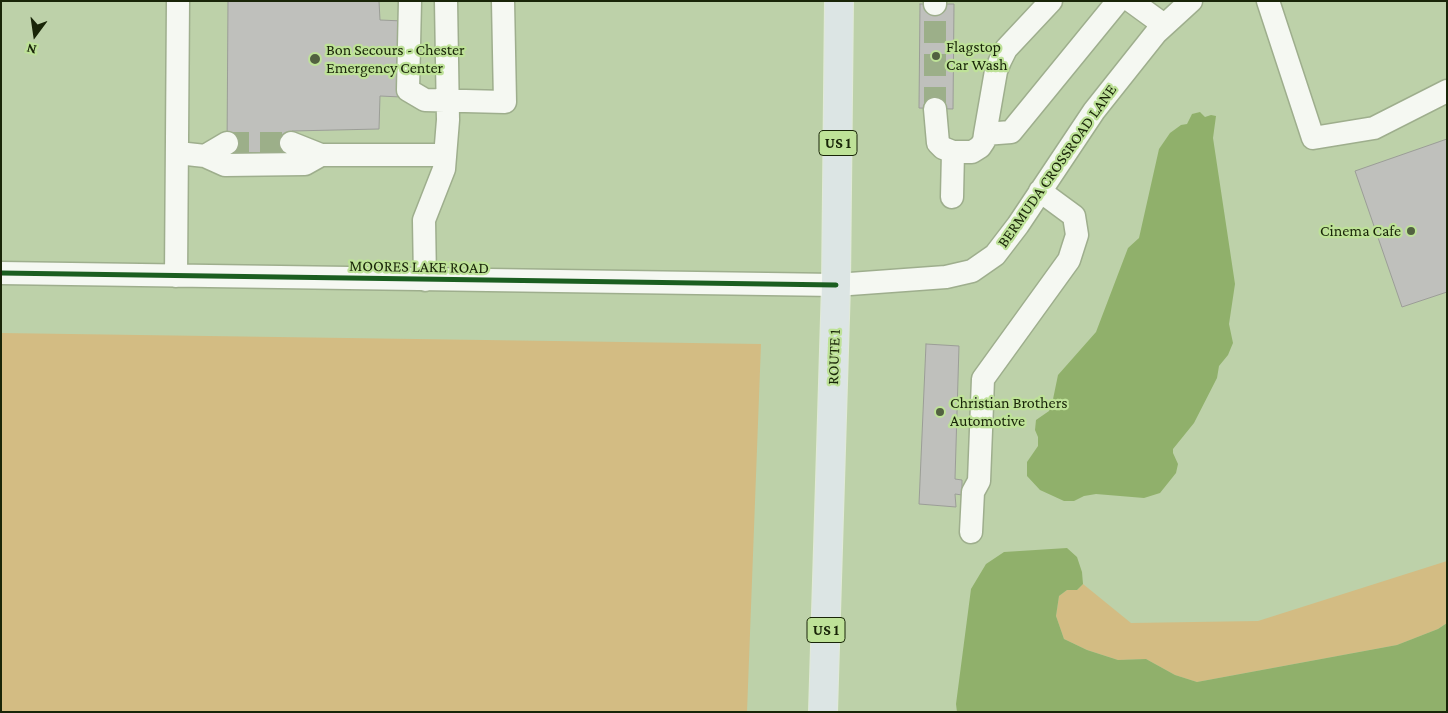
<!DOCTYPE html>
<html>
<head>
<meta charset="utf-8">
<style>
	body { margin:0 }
	#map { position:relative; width:1448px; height:713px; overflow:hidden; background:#bdd1a9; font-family:"Crimson Pro",serif }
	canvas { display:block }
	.frame { position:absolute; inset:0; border:2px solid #192508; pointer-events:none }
	.north { position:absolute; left:10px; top:10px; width:50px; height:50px; -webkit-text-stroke:4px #bee298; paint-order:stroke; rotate:194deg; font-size:14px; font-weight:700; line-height:20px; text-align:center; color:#192508 }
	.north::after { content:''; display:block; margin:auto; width:18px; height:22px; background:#192508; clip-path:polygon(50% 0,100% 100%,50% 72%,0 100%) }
</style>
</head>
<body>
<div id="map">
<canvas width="1448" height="713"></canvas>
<div class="frame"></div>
<div class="north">N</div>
</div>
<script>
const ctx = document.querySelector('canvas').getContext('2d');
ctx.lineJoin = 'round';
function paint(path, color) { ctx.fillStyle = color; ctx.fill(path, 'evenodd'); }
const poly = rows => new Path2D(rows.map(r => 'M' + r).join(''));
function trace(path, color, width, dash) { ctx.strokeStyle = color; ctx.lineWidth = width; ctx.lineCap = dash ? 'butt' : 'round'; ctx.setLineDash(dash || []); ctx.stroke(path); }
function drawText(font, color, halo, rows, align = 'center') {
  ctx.font = font + ' "Crimson Pro",serif'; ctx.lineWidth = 4.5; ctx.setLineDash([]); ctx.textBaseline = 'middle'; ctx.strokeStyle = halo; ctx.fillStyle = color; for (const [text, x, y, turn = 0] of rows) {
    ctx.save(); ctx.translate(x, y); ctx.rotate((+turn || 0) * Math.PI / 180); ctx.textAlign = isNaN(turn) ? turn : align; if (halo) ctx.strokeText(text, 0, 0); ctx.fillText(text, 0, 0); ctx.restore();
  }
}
const green = poly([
	[1,333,761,344,747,712,1,712],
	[1447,561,1447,623,1438,629,1397,645,1197,682,1175,675,1146,659,1118,660,1087,650,1064,639,1056,616,1059,596,1067,590,1077,590,1083,584,1131,623,1258,621]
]);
const water = poly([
	[1200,112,1205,117,1211,115,1216,116,1213,138,1235,284,1229,324,1233,343,1228,355,1219,366,1217,378,1194,423,1173,449,1173,453,1178,464,1176,473,1160,493,1144,498,1096,494,1084,496,1074,501,1064,501,1040,490,1027,476,1027,462,1038,446,1038,437,1035,430,1036,420,1049,411,1052,404,1058,375,1096,332,1128,248,1139,238,1159,149,1170,133,1181,125,1187,124,1192,114],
	[1067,548,1077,557,1082,572,1083,584,1077,590,1067,590,1059,596,1056,616,1064,639,1087,650,1118,660,1146,659,1175,675,1197,682,1397,645,1438,629,1447,623,1447,712,957,712,956,704,971,589,986,564,1004,552]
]);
const building = poly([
	[228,1,379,1,380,20,403,21,401,97,380,96,379,129,292,131,291,154,227,152,228,1],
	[920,4,954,4,953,109,919,108,920,4],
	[1447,139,1447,292,1402,307,1355,171,1447,139],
	[926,344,959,346,955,479,962,480,962,495,955,494,956,507,919,504,926,344]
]);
const minorTunnel = poly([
	[935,109,935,4],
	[227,143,291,143]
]);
const minor = poly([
	[410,1,408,90,425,100,505,102,503,1],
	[1131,1,1164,25],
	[1268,1,1313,138,1374,128,1447,91],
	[935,4,935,1],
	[935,109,938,143,943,148,953,152,972,152,980,147,984,141,985,134,1011,132,1118,1],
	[985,134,996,71,1000,61,1006,49,1051,1],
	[291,143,321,155,445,155],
	[178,153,205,156,225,165,305,164,321,155],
	[205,156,227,143],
	[952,197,953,152],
	[1,273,836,285,946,277,972,271,995,255,1018,225,1094,111,1156,33,1191,1],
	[176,276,178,1],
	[425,280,424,220,444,169,448,120,446,1],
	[971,532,973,492,979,481,983,379,1069,260,1077,235,1074,216,1040,191]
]);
const major = poly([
	[823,712,836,285,839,1]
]);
const cycleway = poly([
	[1,273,836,285]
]);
const markers = [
	[936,56,5,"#526140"],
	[315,59,6,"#526140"],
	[1411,231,5,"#526140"],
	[940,412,5,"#526140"]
];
const shields = [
	[838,143,38],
	[826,630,38]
];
const shieldNames = [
	["US 1",838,143],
	["US 1",826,630]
];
const poiNames = [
	["Flagstop",946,47],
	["Car Wash",946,65],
	["Bon Secours - Chester",326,50],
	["Emergency Center",326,68],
	["Cinema Cafe",1401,231,"right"],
	["Christian Brothers",950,403],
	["Automotive",950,421]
];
const streetNames = [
	["BERMUDA CROSSROAD LANE",1057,166,-55],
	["MOORES LAKE ROAD",419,267,1],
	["ROUTE 1",834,357,-88]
];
paint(green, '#d3bc83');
paint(water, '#90b06b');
paint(building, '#bfc0bc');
trace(building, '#9b9d97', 1);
trace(minorTunnel, '#9caf89', 22, [22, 11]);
trace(minor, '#9eae8d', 25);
trace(major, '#e1ead8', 30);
trace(minor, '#f5f8f2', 22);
trace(major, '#dce5e4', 28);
trace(cycleway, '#1b5e20', 5);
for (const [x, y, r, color] of markers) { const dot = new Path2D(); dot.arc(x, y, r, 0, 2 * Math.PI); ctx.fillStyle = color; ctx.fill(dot); trace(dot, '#bee298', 2); }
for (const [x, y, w] of shields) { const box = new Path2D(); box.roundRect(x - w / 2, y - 12.5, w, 25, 4); ctx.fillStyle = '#bee298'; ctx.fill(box); trace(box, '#192508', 1); }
drawText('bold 15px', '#192508', null, shieldNames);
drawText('16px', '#192508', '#bee298', poiNames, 'left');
drawText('16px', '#192508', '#bee298', streetNames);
</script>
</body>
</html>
